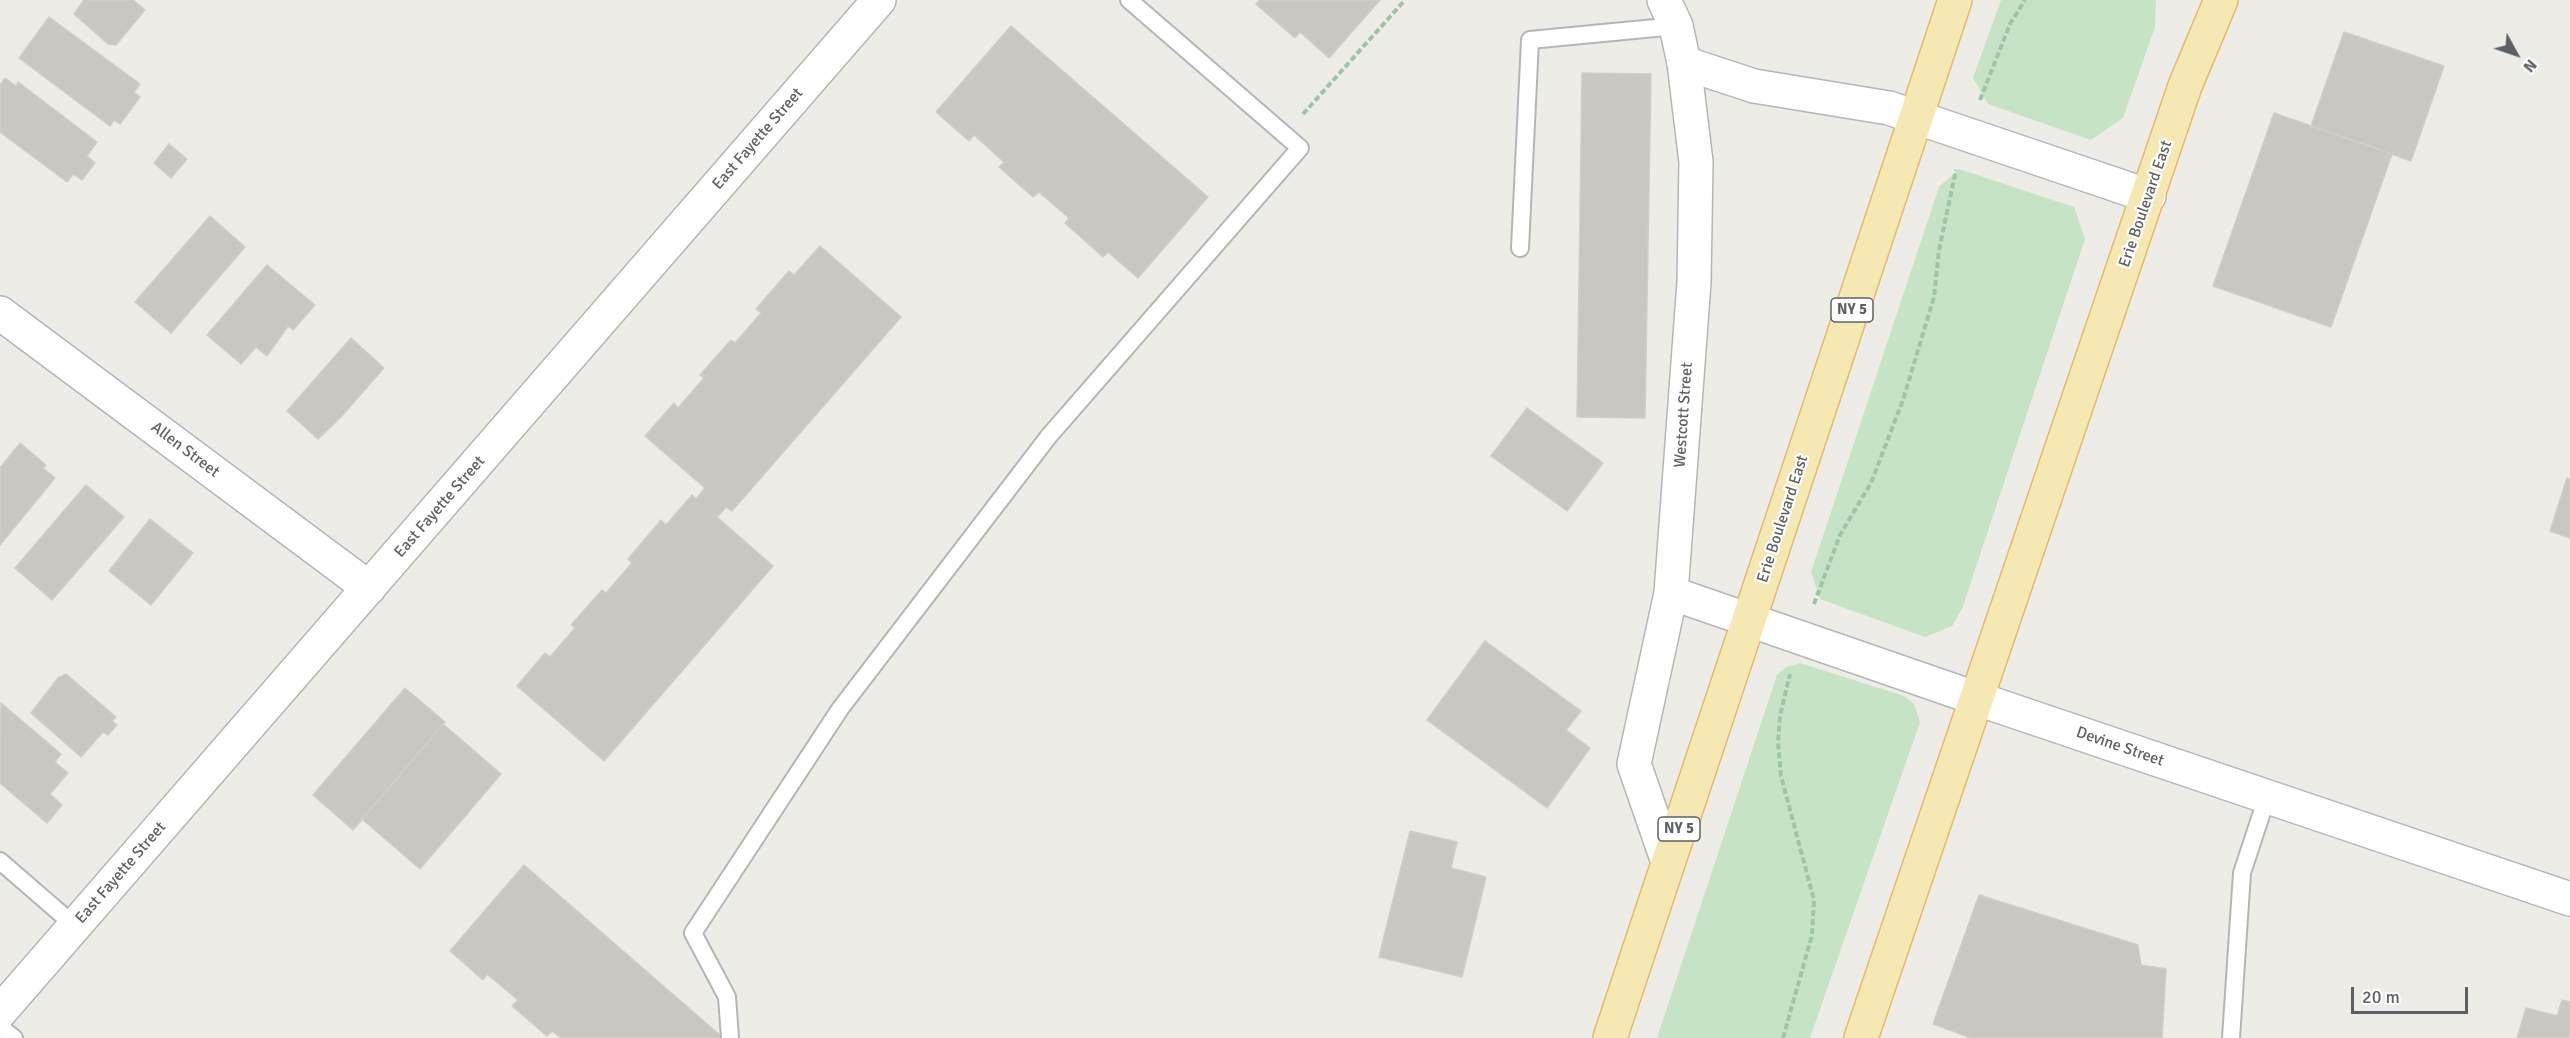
<!DOCTYPE html>
<html>
<head>
<meta charset="utf-8">
<style>
	body { margin:0 }
	#map { position:relative; width:2570px; height:1038px; overflow:hidden; background:#eeece6; font-family:Signika,sans-serif }
	canvas { display:block }
	.north { position:absolute; left:2486px; top:24px; width:60px; height:60px; -webkit-text-stroke:4px #fff; paint-order:stroke; rotate:130deg; font-size:16px; font-weight:700; line-height:24px; text-align:center; color:#5d6164 }
	.north::after { content:''; display:block; margin:auto; width:21px; height:27px; background:#5d6164; clip-path:polygon(50% 0,100% 100%,50% 72%,0 100%) }
	.scale { position:absolute; left:2351px; top:987px; width:117px; height:27px; box-sizing:border-box; border:3px solid #5d6164; border-top:0; padding-left:8px; font-size:18px; line-height:21px; white-space:nowrap; color:#5d6164; -webkit-text-stroke:4px #fff; paint-order:stroke }
</style>
</head>
<body>
<div id="map">
<canvas width="2570" height="1038"></canvas>
<div class="north">N</div>
<div class="scale">20 m</div>
</div>
<script>
const ctx = document.querySelector('canvas').getContext('2d');
ctx.lineJoin = 'round';
function paint(path, color) { ctx.fillStyle = color; ctx.fill(path, 'evenodd'); }
const poly = rows => new Path2D(rows.map(r => 'M' + r).join(''));
function trace(path, color, width, dash) { ctx.strokeStyle = color; ctx.lineWidth = width; ctx.lineCap = dash ? 'butt' : 'round'; ctx.setLineDash(dash || []); ctx.stroke(path); }
function drawText(font, color, halo, rows, align = 'center') {
  ctx.font = font + ' Signika,sans-serif'; ctx.lineWidth = 4.5; ctx.setLineDash([]); ctx.textBaseline = 'middle'; ctx.strokeStyle = halo; ctx.fillStyle = color; for (const [text, x, y, turn = 0] of rows) {
    ctx.save(); ctx.translate(x, y); ctx.rotate((+turn || 0) * Math.PI / 180); ctx.textAlign = isNaN(turn) ? turn : align; if (halo) ctx.strokeText(text, 0, 0); ctx.fillText(text, 0, 0); ctx.restore();
  }
}
const green = poly([
	[2001,0,2156,0,2155,27,2123,118,2091,140,1988,104,1973,78],
	[1959,169,2074,207,2085,239,1962,609,1952,626,1925,637,1820,599,1811,572,1939,187],
	[1800,663,1904,696,1914,704,1920,722,1810,1038,1657,1038,1777,675,1786,667]
]);
const building = poly([
	[84,0,133,0,145,10,116,45,108,44,74,14,84,0],
	[1260,0,1380,0,1329,58,1300,32,1295,38,1256,4,1260,0],
	[49,17,140,84,134,92,140,97,120,124,114,120,110,126,19,58,49,17],
	[1011,26,1208,197,1138,278,1108,252,1103,257,1065,223,1069,218,1039,192,1033,197,999,167,1004,162,974,135,969,141,936,112,1011,26],
	[2344,32,2444,66,2411,161,2311,126,2344,32],
	[1582,73,1651,74,1645,418,1577,417,1582,73],
	[5,78,16,86,18,82,97,142,87,156,95,163,82,180,73,174,67,182,0,132,0,85,5,78],
	[2274,113,2392,154,2331,327,2213,286,2274,113],
	[169,144,187,159,171,178,154,163,169,144],
	[210,216,245,247,171,333,135,302,210,216],
	[820,246,901,317,732,511,726,507,717,517,773,566,604,761,517,686,545,653,550,657,575,628,571,625,602,590,606,593,632,563,628,559,661,520,666,525,692,495,696,499,705,488,645,436,674,403,678,408,704,378,700,375,731,340,735,343,761,313,756,309,789,271,794,275,820,246],
	[267,265,315,305,293,330,288,326,267,356,256,347,241,364,207,335,267,265],
	[351,338,384,368,340,418,318,439,287,411,351,338],
	[1527,408,1603,463,1567,511,1491,456,1527,408],
	[20,443,46,465,43,468,55,478,0,545,0,468,20,443],
	[2567,478,2570,479,2570,538,2550,531,2567,478],
	[86,485,124,517,52,600,15,568,86,485],
	[150,519,193,553,151,605,109,571,150,519],
	[1485,641,1581,711,1566,730,1590,748,1547,808,1427,720,1485,641],
	[66,674,116,717,112,721,117,725,108,735,103,732,81,757,31,713,58,678,66,674],
	[405,688,445,722,353,830,313,795,405,688],
	[1,703,61,754,55,762,68,773,50,794,62,805,47,823,0,783,1,703],
	[443,724,501,774,420,869,362,819,443,724],
	[1410,831,1457,842,1451,868,1486,877,1462,977,1379,957,1410,831],
	[524,865,721,1036,720,1038,561,1038,552,1031,547,1036,512,1006,518,1000,487,974,483,980,450,951,524,865],
	[1979,895,2138,945,2141,965,2166,969,2162,1038,1971,1038,1933,1024,1979,895],
	[2562,1000,2570,1002,2570,1038,2517,1038,2526,1008,2557,1016,2562,1000]
]);
const path = poly([
	[1980,100,2010,24,2025,0],
	[1303,114,1405,0],
	[1814,604,1840,535,1871,483,1903,400,1934,297,1939,250,1956,170],
	[1783,1038,1812,935,1814,900,1781,776,1778,742,1780,716,1790,674]
]);
const service = poly([
	[1520,248,1530,40,1676,26],
	[0,861,75,926],
	[0,1027,14,1038],
	[730,1038,727,997,693,933,840,709,1049,436,1300,148,1129,0],
	[2231,1038,2242,873,2267,797]
]);
const minor = poly([
	[1684,63,1754,86,1889,108,2149,196],
	[0,313,369,588],
	[1978,699,2570,899]
]);
const tertiary = poly([
	[1664,0,1676,26,1684,63,1696,162,1694,282,1671,593,1634,764,1668,862],
	[1671,593,1978,699],
	[0,1012,879,0]
]);
const primary = poly([
	[1610,1038,1955,0],
	[1861,1038,2185,86,2221,0]
]);
const shields = [
	[1852,310,42],
	[1679,829,42]
];
const shieldNames = [
	["NY 5",1852,310],
	["NY 5",1679,829]
];
const streetNames = [
	["East Fayette Street",758,139,-49],
	["Erie Boulevard East",2146,204,-71],
	["Westcott Street",1684,415,-86],
	["Allen Street",185,450,37],
	["East Fayette Street",440,507,-49],
	["Erie Boulevard East",1783,519,-72],
	["Devine Street",2120,747,19],
	["East Fayette Street",121,873,-49]
];
paint(green, '#c6e3c5');
paint(building, '#cac7c2');
trace(building, '#d2cdc5', 1.5);
trace(service, '#b3b6b9', 20);
trace(minor, '#b3b6b9', 36);
trace(tertiary, '#b3b6b9', 36);
trace(primary, '#e2bb6a', 36);
trace(path, '#9ec3a7', 4, [6, 3]);
trace(service, '#fff', 16);
trace(minor, '#fff', 33);
trace(tertiary, '#fff', 33);
trace(primary, '#f6e8b2', 33);
for (const [x, y, w] of shields) { const box = new Path2D(); box.roundRect(x - w / 2, y - 12, w, 24, 4.5); ctx.fillStyle = '#fff'; ctx.fill(box); trace(box, '#5d6164', 1.5); }
drawText('bold 15px', '#5d6164', null, shieldNames);
drawText('16px', '#5d6164', '#fff', streetNames);
</script>
</body>
</html>
